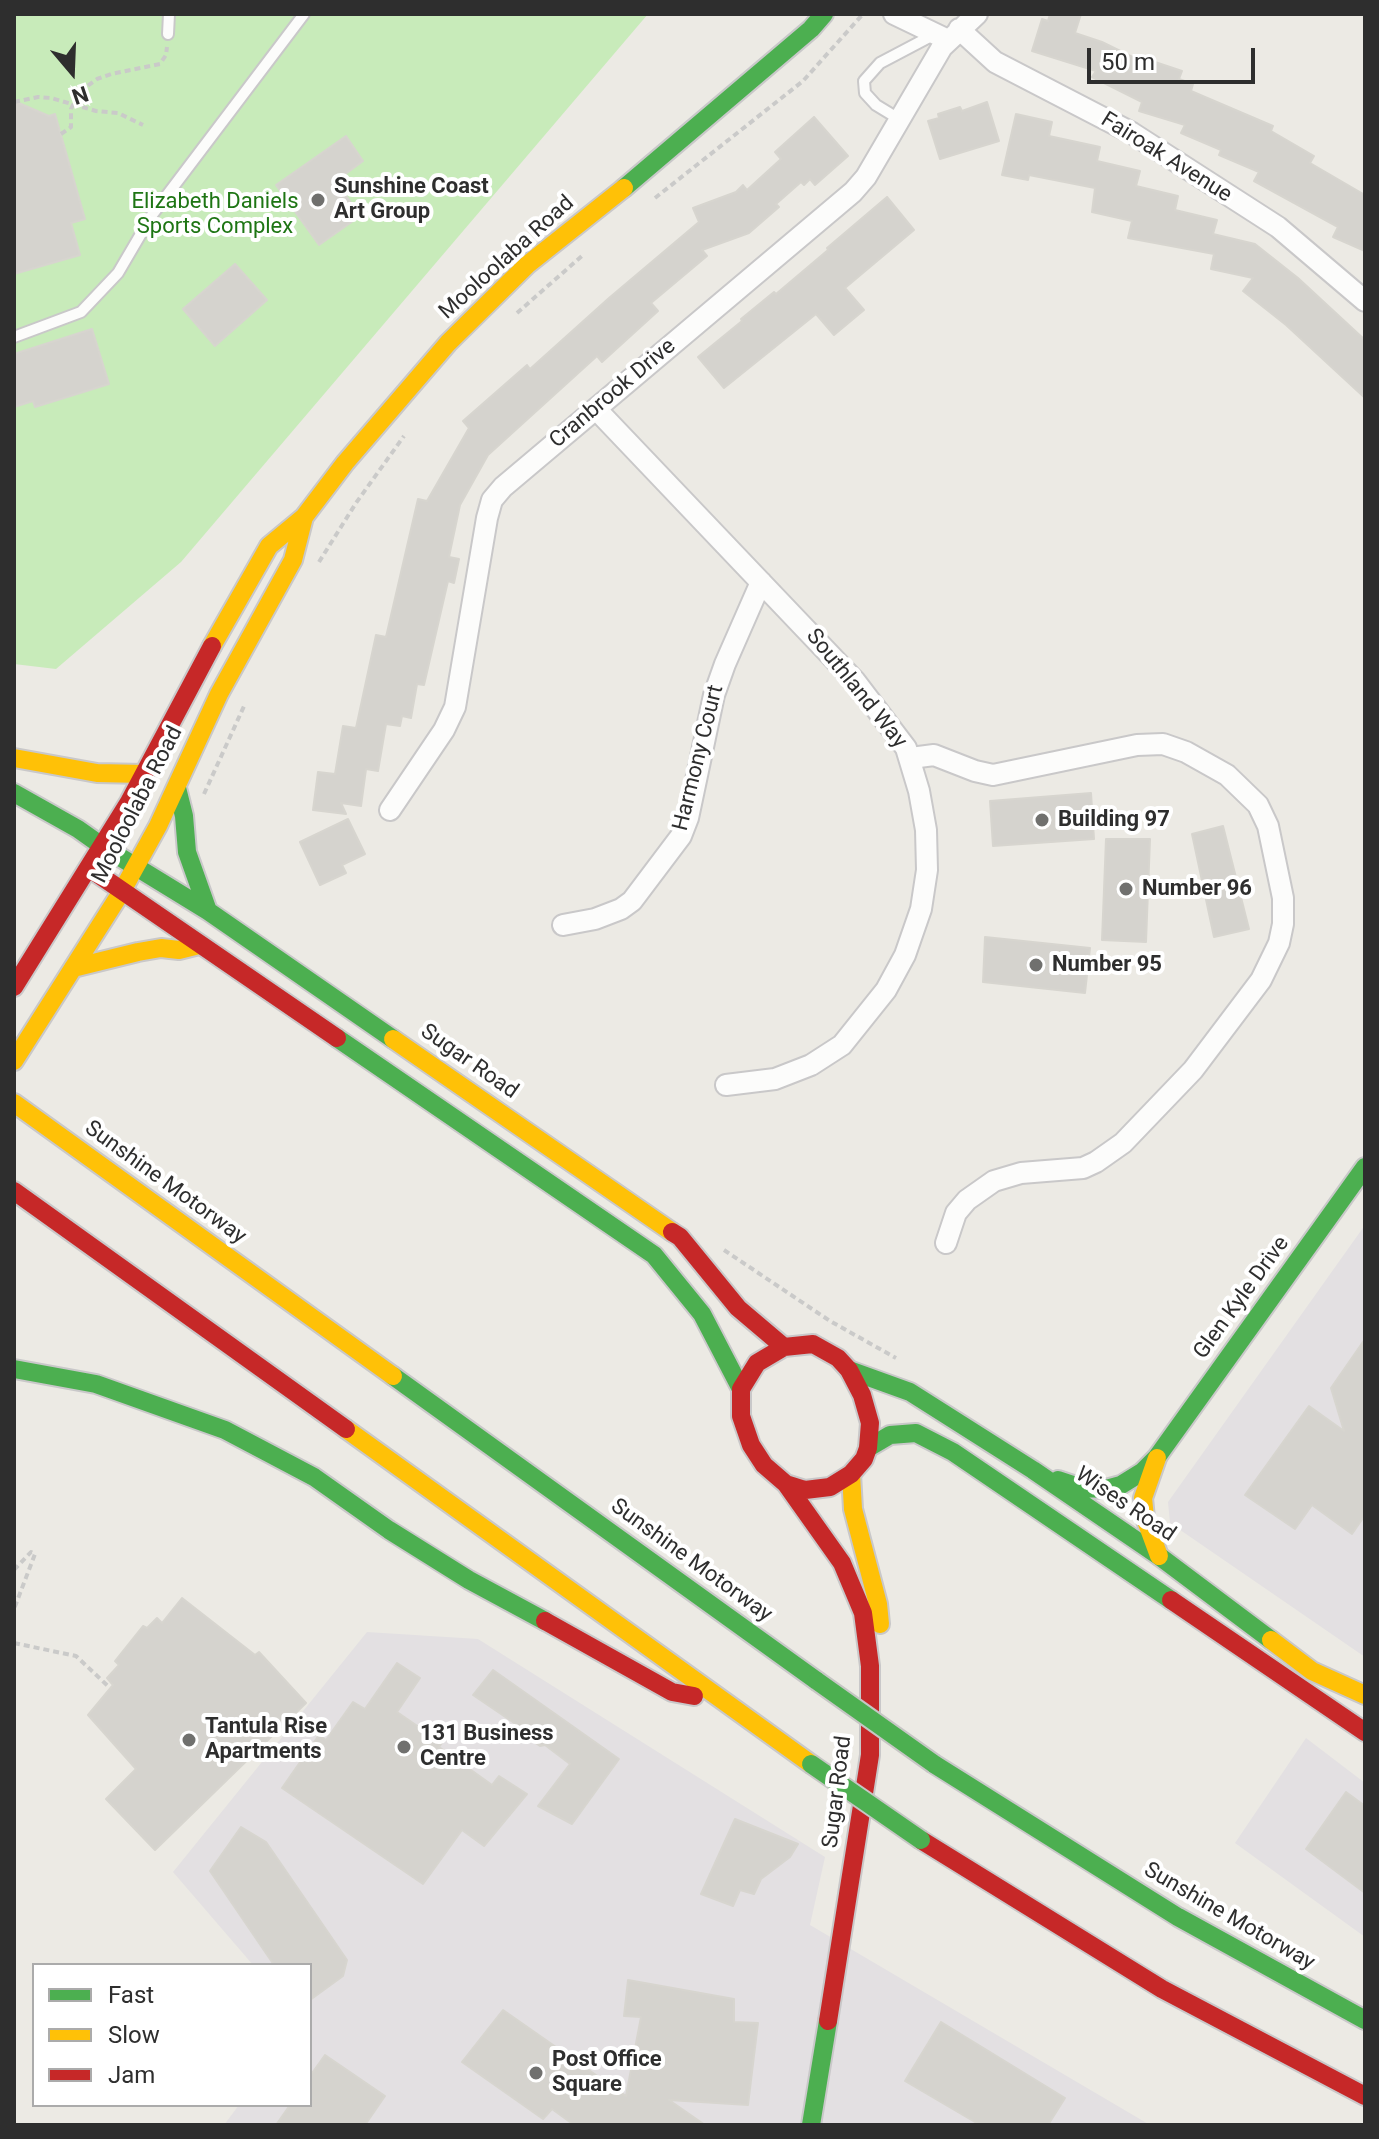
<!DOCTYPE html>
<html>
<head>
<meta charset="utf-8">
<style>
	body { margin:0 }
	#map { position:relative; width:1379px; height:2139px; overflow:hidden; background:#eceae4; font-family:Roboto,sans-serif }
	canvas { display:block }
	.frame { position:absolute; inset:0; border:16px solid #2e2e2e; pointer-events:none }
	.legend { position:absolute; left:32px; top:1963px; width:280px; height:144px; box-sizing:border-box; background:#fff; border:2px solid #ababab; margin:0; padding:10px 14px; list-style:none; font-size:24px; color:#2e2e2e }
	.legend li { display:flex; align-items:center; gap:16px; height:40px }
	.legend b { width:40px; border:2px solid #ababab }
	.north { position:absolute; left:32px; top:32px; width:80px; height:80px; -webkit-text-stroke:6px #fff; paint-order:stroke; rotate:161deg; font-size:22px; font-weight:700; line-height:32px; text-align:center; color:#2e2e2e }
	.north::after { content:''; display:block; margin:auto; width:28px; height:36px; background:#2e2e2e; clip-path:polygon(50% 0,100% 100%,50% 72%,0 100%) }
	.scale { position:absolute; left:1087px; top:48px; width:168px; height:36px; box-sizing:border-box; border:4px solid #2e2e2e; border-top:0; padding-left:10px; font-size:24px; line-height:28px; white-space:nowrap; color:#2e2e2e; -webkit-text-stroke:6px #fff; paint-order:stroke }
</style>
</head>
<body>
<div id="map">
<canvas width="1379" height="2139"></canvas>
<div class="frame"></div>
<ul class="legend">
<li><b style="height:10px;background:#4caf50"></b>Fast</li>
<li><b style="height:10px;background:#ffc107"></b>Slow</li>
<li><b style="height:10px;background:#c62828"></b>Jam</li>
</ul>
<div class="north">N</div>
<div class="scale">50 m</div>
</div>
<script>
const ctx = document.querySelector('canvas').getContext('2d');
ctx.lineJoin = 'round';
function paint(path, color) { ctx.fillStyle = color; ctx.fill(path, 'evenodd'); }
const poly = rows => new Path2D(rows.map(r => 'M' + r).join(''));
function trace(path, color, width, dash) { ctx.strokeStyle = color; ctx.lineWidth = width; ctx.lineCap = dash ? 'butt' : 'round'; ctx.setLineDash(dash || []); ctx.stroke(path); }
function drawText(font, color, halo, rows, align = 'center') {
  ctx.font = font + ' Roboto,sans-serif'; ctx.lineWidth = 8; ctx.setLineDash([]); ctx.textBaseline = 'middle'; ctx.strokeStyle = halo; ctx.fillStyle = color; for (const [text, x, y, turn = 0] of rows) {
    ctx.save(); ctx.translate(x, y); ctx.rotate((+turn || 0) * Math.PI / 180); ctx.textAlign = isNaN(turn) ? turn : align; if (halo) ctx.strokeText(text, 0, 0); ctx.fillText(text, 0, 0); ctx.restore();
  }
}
const industrial = poly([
	[1365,1225,1365,1657,1170,1523,1168,1502],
	[367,1632,478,1639,825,1857,810,1925,1150,2125,224,2125,239,2105,310,2105,310,1965,253,1965,173,1872],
	[1306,1738,1365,1783,1365,1937,1235,1843]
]);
const green = poly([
	[14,14,648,14,181,562,56,669,14,664]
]);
const building = poly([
	[1050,14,1081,14,1075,33,1102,42,1153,67,1155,62,1182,71,1179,79,1193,84,1191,91,1273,126,1271,131,1314,156,1310,163,1365,195,1365,251,1333,237,1338,227,1254,181,1259,172,1219,155,1221,150,1181,133,1185,125,1139,111,1142,102,1092,77,1096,71,1032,51,1042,19,1048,21,1050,14],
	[14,101,49,116,55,114,85,219,71,223,80,255,14,274,14,101],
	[987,102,999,141,940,159,928,121,939,118,938,114,960,107,962,111,987,102],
	[1016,114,1052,122,1049,136,1100,147,1097,161,1140,171,1136,186,1178,196,1175,210,1217,220,1213,234,1255,244,1298,278,1365,340,1365,398,1286,325,1243,291,1253,278,1211,269,1214,254,1128,238,1132,221,1092,212,1095,188,1029,175,1028,180,1002,175,1016,114],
	[814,117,848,156,815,185,810,179,804,185,801,182,776,204,779,207,749,233,702,250,707,256,651,303,658,311,602,362,597,356,488,455,460,505,449,557,459,559,454,583,448,581,424,685,417,684,411,718,402,716,400,726,386,724,378,771,366,769,361,806,341,803,346,814,313,810,318,772,335,774,343,726,356,728,376,635,386,637,418,499,427,501,469,428,463,421,527,365,530,369,609,298,699,222,693,208,736,192,743,185,747,190,781,159,775,152,814,117],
	[346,136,363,161,336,181,360,216,319,245,276,185,346,136],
	[887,197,914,230,845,288,864,310,834,335,816,314,724,388,698,357,742,321,741,319,774,292,776,294,828,250,827,248,887,197],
	[235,264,267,300,215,346,183,309,235,264],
	[92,329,109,384,35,407,33,401,14,407,14,354,92,329],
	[1091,793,1094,839,993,846,990,801,1091,793],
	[348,819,365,854,342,865,346,873,320,885,300,842,348,819],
	[1223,826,1249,929,1214,937,1192,834,1223,826],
	[1106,839,1150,839,1146,942,1102,940,1106,839],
	[985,937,1090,948,1085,993,983,982,985,937],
	[1365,1339,1365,1515,1352,1534,1312,1505,1295,1529,1245,1495,1309,1406,1344,1431,1331,1388,1365,1339],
	[182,1598,255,1655,259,1652,306,1703,155,1850,106,1799,136,1769,88,1715,113,1685,107,1678,119,1665,115,1661,143,1626,147,1628,157,1618,162,1623,182,1598],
	[397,1663,420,1678,397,1712,442,1743,439,1747,492,1785,499,1776,527,1794,484,1846,462,1830,423,1884,282,1788,319,1735,326,1740,353,1702,365,1709,397,1663],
	[493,1670,619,1759,572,1824,538,1806,570,1764,545,1745,540,1746,525,1736,523,1729,473,1695,493,1670],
	[1346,1792,1365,1806,1365,1893,1306,1849,1346,1792],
	[735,1819,798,1844,790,1857,761,1879,754,1894,740,1890,733,1906,701,1894,735,1819],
	[241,1827,266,1842,347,1960,343,1976,310,2000,310,1965,274,1965,210,1871,241,1827],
	[628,1980,734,1999,734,2022,758,2023,748,2105,669,2100,705,2125,574,2125,552,2109,543,2119,462,2062,503,2010,626,2096,641,2017,624,2016,628,1980],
	[941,2022,1065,2098,1048,2125,980,2125,905,2081,941,2022],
	[325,2055,385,2096,365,2125,276,2125,290,2105,310,2105,310,2076,325,2055]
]);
const path = poly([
	[14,102,38,97,51,98,96,111,118,113,143,125],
	[61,134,71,127,71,109,79,92,97,79,111,74,160,64,166,55,167,47],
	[655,198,803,81,863,14],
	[517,313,583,255],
	[319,562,356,503,404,436],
	[204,794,245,704],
	[724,1250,830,1321,896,1358],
	[14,1570,31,1552,35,1554,14,1609],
	[14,1643,76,1656,110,1688]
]);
const lane = poly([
	[168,34,169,14],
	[899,119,876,105,865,93,864,81,880,63,935,34],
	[14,337,81,312,118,273,152,215,304,14]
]);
const street = poly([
	[894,14,948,40],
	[959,29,995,62,1132,133,1278,227,1365,301],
	[596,409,855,681,906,748,919,791,926,830,927,870,921,909,905,955,886,990,842,1045,811,1065,775,1079,726,1085],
	[911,758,934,755,975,771,993,775,1137,745,1163,744,1186,752,1227,775,1258,805,1268,826,1283,898,1283,924,1279,943,1261,980,1193,1070,1123,1143,1096,1162,1083,1168,1021,1173,994,1181,967,1200,956,1213,946,1243],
	[390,810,444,730,455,707,487,518,492,500,503,487,853,192,866,177,942,47,977,14],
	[563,925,595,919,621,909,632,901,681,836,688,818,714,695,725,664,761,582]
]);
const fast = poly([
	[624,188,811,29,824,14],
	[177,788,184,816,187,852,208,911],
	[14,793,78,829,102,846],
	[102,846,208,911,393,1039],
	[337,1038,654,1255,702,1314,741,1389],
	[14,1369,96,1384,225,1430,314,1477,389,1530,469,1580,545,1621],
	[849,1370,910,1392,1033,1470,1159,1556,1271,1640],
	[393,1376,817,1681],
	[868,1448,890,1435,916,1433,953,1452,1171,1600],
	[1058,1480,1082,1488,1106,1489,1121,1485,1142,1472,1157,1457,1365,1167],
	[934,1764,1178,1917,1365,2020],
	[811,2125,828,2021]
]);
const slow = poly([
	[212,646,269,546,304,517,345,463,448,343,527,265,624,188],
	[14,758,97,773,144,774],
	[73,968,138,952,161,948,179,950,199,945],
	[393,1039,672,1232],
	[14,1061,122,891,158,826,219,694,293,560,304,517],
	[14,1103,393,1376],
	[346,1429,811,1764],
	[1157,1458,1143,1498,1145,1518,1159,1556],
	[851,1474,853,1509,878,1604,880,1624],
	[1271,1640,1312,1671,1365,1695]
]);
const jam = poly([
	[89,868,337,1038],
	[14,987,129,802,212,646],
	[14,1191,346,1429],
	[672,1232,680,1237,738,1308,784,1347],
	[813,1344,838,1358,849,1370,862,1395,870,1423,868,1448,864,1459,851,1474,830,1487,805,1490,786,1484,764,1465,751,1445,741,1416,741,1389,757,1363,784,1347,813,1344],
	[786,1484,842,1563,863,1613,870,1666,870,1755,828,2021],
	[1171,1600,1365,1732],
	[545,1621,672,1692,694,1696],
	[921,1840,1162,1989,1365,2096]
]);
const fastBridge = poly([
	[817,1681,934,1764],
	[811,1764,921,1840]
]);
const markers = [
	[318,200,8,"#70706e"],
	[1042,820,8,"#70706e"],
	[1126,889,8,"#70706e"],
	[1036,965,8,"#70706e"],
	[189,1740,8,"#70706e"],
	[404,1747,8,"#70706e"],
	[536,2073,8,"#70706e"]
];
const streetNames = [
	["Fairoak Avenue",1166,158,32],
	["Mooloolaba Road",507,258,-42],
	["Cranbrook Drive",613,394,-40],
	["Southland Way",856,689,51],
	["Harmony Court",699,758,-76],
	["Mooloolaba Road",138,805,-63],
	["Sugar Road",469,1062,35],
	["Sunshine Motorway",165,1183,36],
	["Glen Kyle Drive",1242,1298,-54],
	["Wises Road",1125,1505,34],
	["Sunshine Motorway",691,1561,36],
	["Sugar Road",838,1792,-83],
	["Sunshine Motorway",1229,1917,30]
];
const poiNames = [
	["Sunshine Coast",334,187],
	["Art Group",334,212],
	["Building 97",1058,820],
	["Number 96",1142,889],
	["Number 95",1052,965],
	["Tantula Rise",205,1727],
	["Apartments",205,1752],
	["131 Business",420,1734],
	["Centre",420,1759],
	["Post Office",552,2060],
	["Square",552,2085]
];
const parkNames = [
	["Elizabeth Daniels",215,202],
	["Sports Complex",215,227]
];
paint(industrial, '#e3e0e2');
paint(green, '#c8ebba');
paint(building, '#d5d3ce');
trace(building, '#d7d5cf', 2);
trace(lane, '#c9c8c9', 14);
trace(street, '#c9c8c9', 24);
trace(fast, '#c9c8c9', 22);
trace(slow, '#c9c8c9', 22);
trace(jam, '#c9c8c9', 22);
trace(path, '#cacac9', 4, [6, 4]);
trace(lane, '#fcfcfb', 10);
trace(street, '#fcfcfb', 20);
trace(fast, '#4caf50', 18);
trace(slow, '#ffc107', 18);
trace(jam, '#c62828', 18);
trace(fastBridge, '#c6c6c4', 22, []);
trace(fastBridge, '#4caf50', 18);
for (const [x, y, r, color] of markers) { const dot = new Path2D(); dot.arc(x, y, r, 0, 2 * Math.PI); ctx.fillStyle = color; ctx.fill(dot); trace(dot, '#fff', 3); }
drawText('22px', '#2e2e2e', '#fff', streetNames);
drawText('bold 22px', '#2e2e2e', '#fff', poiNames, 'left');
drawText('22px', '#1e7514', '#fff', parkNames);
</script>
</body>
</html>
